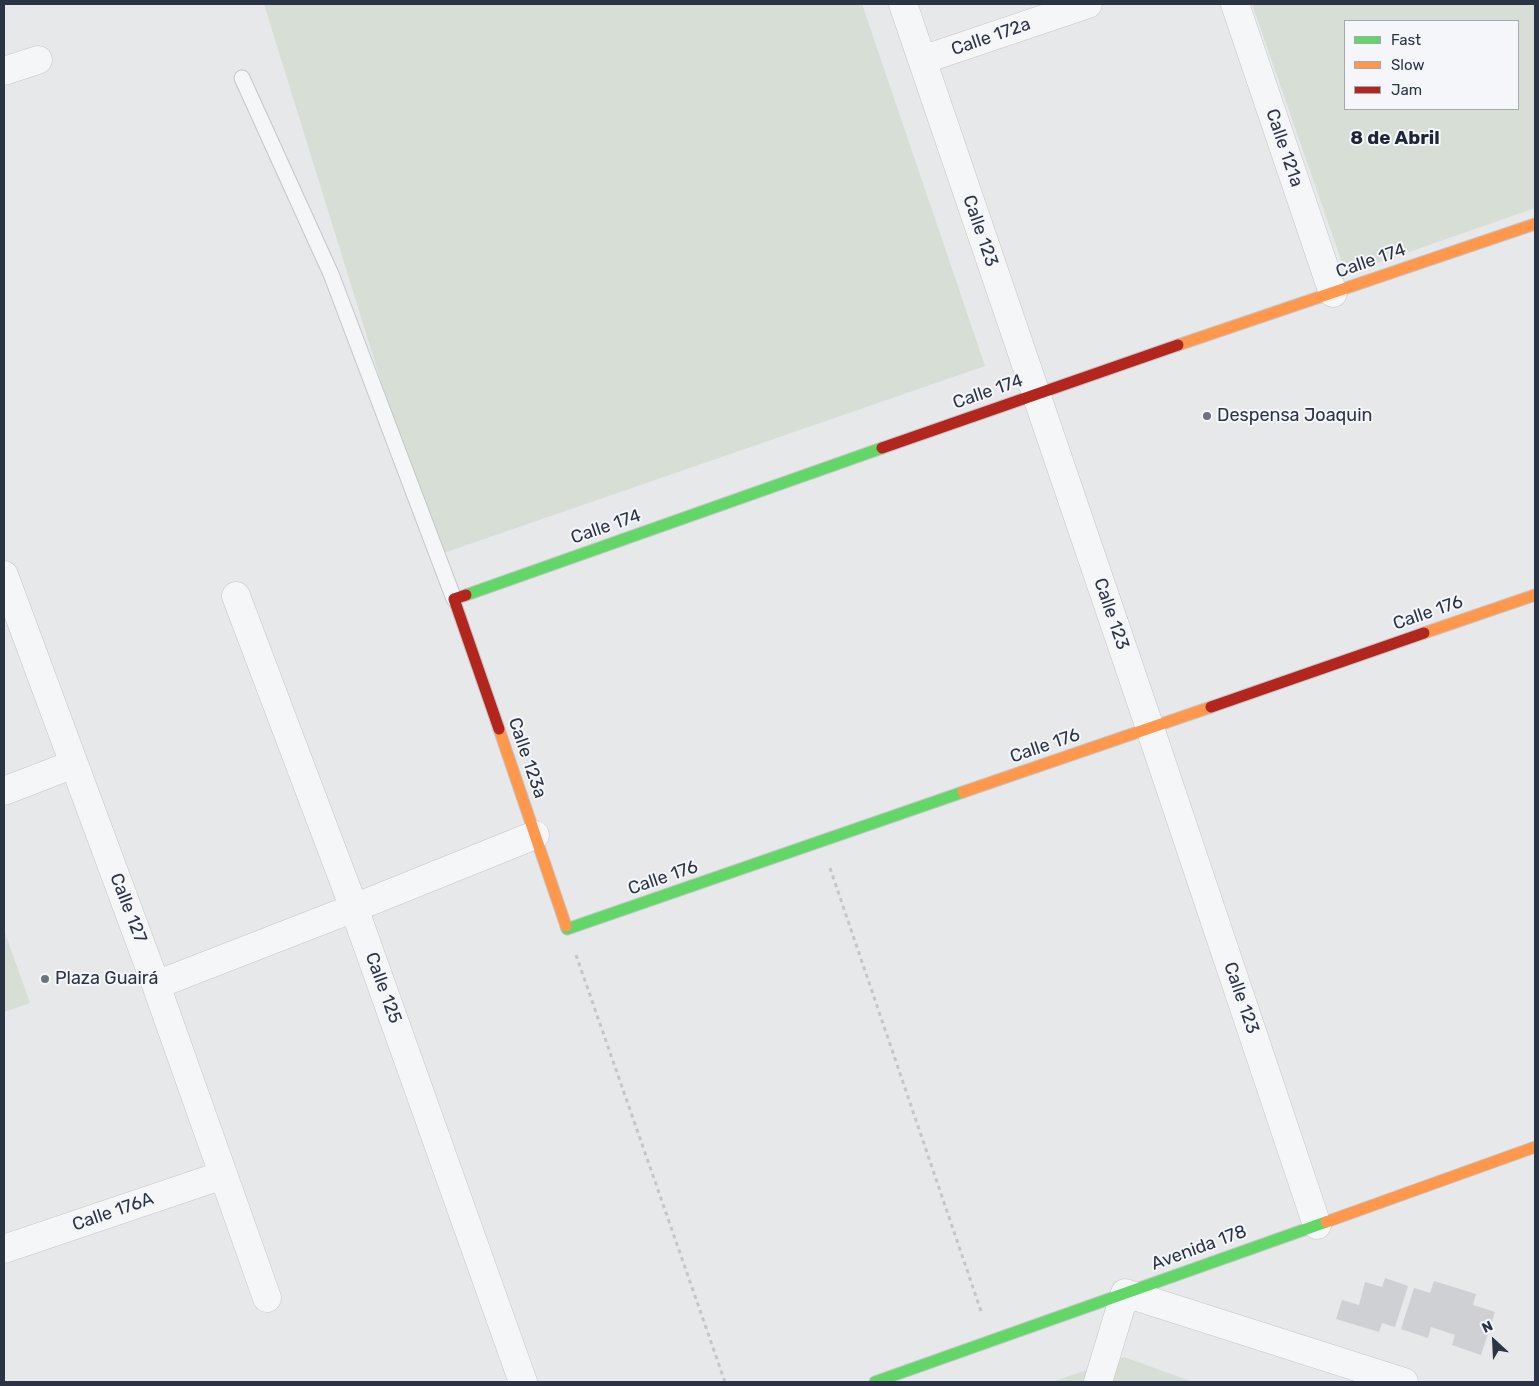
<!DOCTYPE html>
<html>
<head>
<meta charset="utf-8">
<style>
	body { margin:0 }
	#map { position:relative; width:1539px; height:1386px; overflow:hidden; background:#e6e8ea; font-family:Rubik,sans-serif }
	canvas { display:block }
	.frame { position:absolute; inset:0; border:5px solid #2b3445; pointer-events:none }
	.legend { position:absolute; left:1344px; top:20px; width:175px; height:90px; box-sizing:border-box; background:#f4f6f9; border:1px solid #a4a8b1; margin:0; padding:6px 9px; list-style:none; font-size:15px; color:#2b3445 }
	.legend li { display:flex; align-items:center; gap:10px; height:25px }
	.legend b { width:25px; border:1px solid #a4a8b1 }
	.north { position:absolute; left:1469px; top:1316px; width:50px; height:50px; -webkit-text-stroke:4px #f4f6f9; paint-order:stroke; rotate:335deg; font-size:14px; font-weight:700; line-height:20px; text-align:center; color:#2b3445 }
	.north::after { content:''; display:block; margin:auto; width:18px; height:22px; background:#2b3445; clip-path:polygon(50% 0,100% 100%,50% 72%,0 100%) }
</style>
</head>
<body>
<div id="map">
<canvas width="1539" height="1386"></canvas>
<div class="frame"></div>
<ul class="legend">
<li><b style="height:6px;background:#63d668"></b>Fast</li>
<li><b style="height:6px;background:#ff974d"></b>Slow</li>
<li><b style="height:6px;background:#b3261e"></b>Jam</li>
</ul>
<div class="north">N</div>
</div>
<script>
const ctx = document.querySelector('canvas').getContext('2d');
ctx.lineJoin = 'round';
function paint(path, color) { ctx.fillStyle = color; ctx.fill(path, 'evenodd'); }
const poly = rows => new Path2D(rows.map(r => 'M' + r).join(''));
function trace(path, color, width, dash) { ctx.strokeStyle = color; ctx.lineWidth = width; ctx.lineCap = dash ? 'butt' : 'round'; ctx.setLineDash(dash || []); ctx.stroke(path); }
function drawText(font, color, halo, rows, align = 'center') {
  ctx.font = font + ' Rubik,sans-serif'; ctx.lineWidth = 4; ctx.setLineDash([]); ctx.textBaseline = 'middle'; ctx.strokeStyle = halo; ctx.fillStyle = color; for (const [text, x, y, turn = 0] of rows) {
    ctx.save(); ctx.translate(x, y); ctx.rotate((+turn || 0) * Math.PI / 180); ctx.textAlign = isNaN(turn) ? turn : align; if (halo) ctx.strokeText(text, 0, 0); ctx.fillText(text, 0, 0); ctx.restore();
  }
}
const green = poly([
	[264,4,862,4,985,366,435,556],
	[1252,4,1535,4,1535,208,1346,274],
	[1518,21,1518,109,1345,109,1345,21],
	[4,930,30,1003,4,1012],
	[1124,1357,1193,1382,1052,1382]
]);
const building = poly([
	[1385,1278,1408,1286,1395,1327,1382,1323,1379,1332,1336,1319,1342,1300,1359,1305,1365,1282,1382,1287],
	[1434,1281,1476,1294,1473,1305,1495,1312,1481,1355,1452,1345,1455,1335,1431,1327,1428,1338,1401,1329,1414,1288,1430,1293]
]);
const path = poly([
	[830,868,982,1314],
	[576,955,725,1382]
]);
const lane = poly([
	[242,78,331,274,454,599]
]);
const street = poly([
	[903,4,1150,728,1317,1225],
	[1235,4,1333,293],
	[922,60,1088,4],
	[4,71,38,60],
	[4,575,156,985,267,1298],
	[236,596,354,908,523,1382],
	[4,791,74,764],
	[156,985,354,908,535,835],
	[4,1249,223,1175],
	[1098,1382,1125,1293,1404,1382]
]);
const fast = poly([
	[466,595,882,448],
	[566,926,567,929,963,792],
	[875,1382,1326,1222]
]);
const slow = poly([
	[1178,345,1535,224],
	[1424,633,1535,595],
	[499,729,566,926],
	[963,792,1211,707],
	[1326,1222,1535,1147]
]);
const jam = poly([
	[882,448,1178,345],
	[466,595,454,599,499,729],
	[1211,707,1424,633]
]);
const markers = [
	[1207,416,5,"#6c737f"],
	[45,979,5,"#6c737f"]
];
const streetNames = [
	["Calle 172a",991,37,-19],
	["Calle 121a",1284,148,71],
	["Calle 123",980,231,71],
	["Calle 174",1371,261,-19],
	["Calle 174",988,392,-19],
	["Calle 174",606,527,-19],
	["Calle 176",1428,613,-19],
	["Calle 123",1111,614,71],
	["Calle 176",1045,746,-19],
	["Calle 123a",527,758,71],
	["Calle 176",663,878,-19],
	["Calle 127",128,908,69],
	["Calle 125",383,988,70],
	["Calle 123",1241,998,71],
	["Calle 176A",113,1212,-19],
	["Avenida 178",1199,1248,-20]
];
const poiNames = [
	["Despensa Joaquin",1217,416],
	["Plaza Guairá",55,979]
];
const neighbourhoodNames = [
	["8 de Abril",1395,139]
];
paint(green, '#d6ded6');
paint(building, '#ced0d3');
trace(lane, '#c4c6c8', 17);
trace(street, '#c4c6c8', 29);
trace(fast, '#c4c6c8', 13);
trace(slow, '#c4c6c8', 13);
trace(jam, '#c4c6c8', 13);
trace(path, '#c5c6ca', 3, [4, 4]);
trace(lane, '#f5f6f7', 15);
trace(street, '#f5f6f7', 28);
trace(fast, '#63d668', 11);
trace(slow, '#ff974d', 11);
trace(jam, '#b3261e', 11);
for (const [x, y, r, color] of markers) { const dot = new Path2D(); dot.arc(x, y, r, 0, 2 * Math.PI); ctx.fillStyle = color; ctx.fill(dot); trace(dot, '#f4f6f9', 2); }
drawText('18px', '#2b3445', '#f4f6f9', streetNames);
drawText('18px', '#2b3445', '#f4f6f9', poiNames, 'left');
drawText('bold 19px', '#1d2536', '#f4f6f9', neighbourhoodNames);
</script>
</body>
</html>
